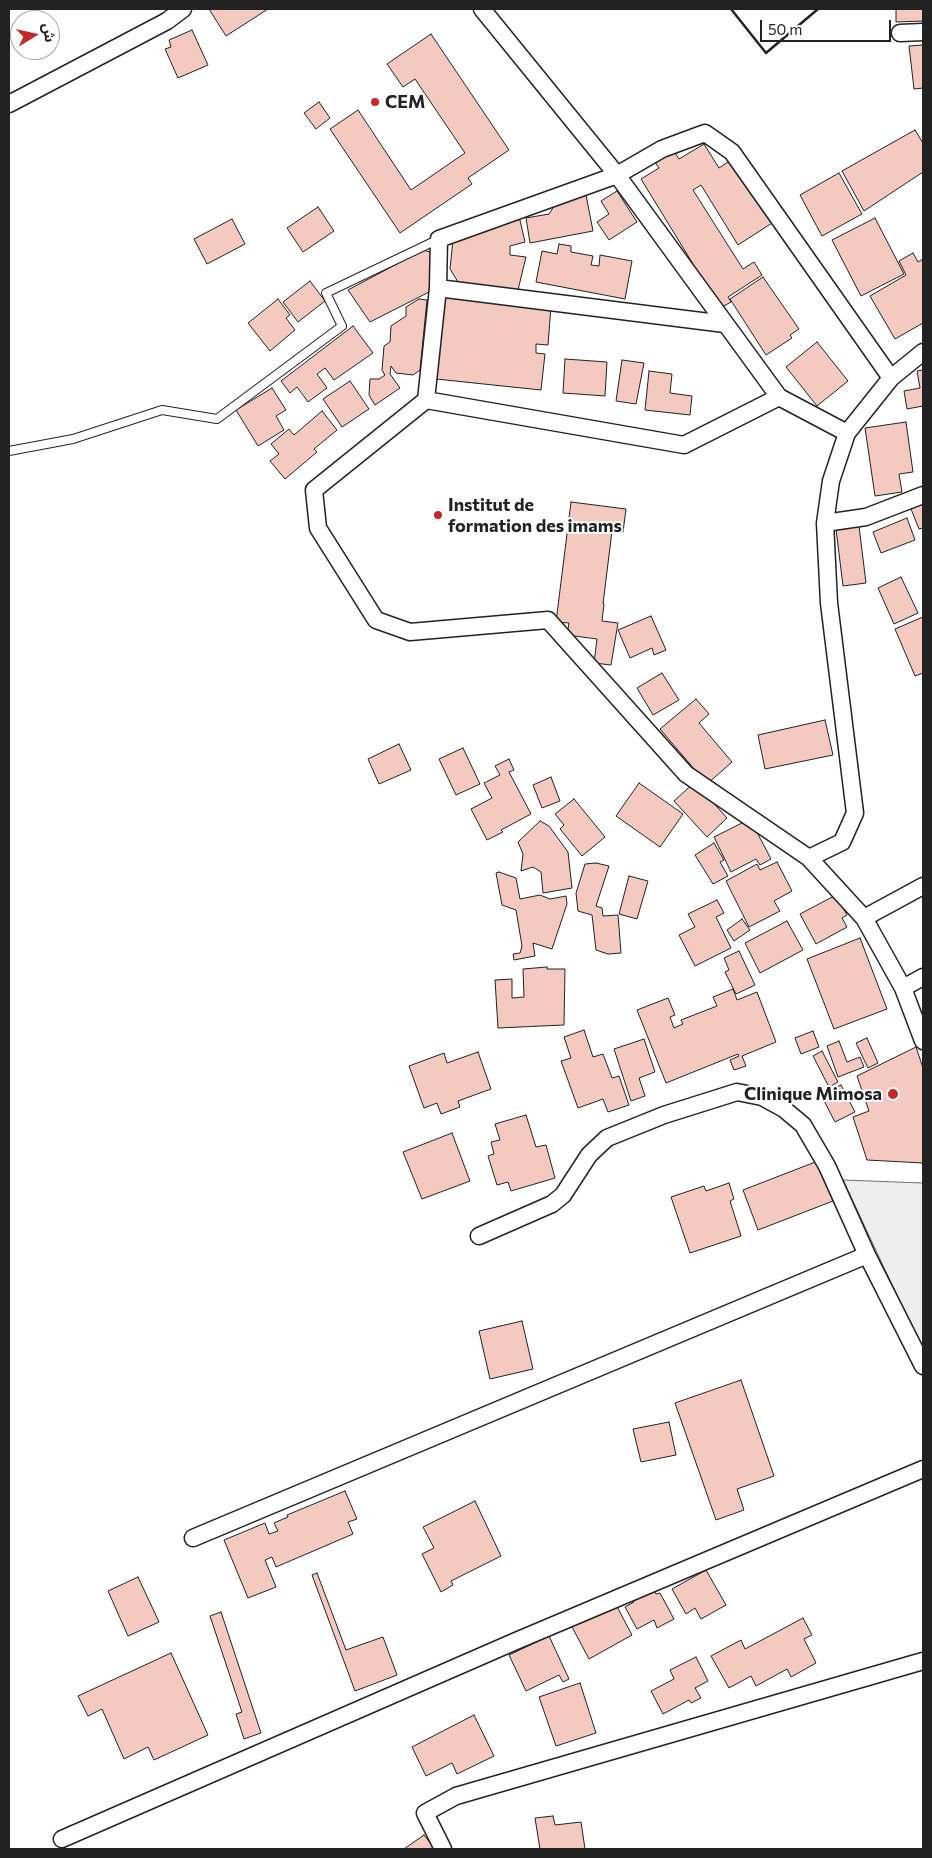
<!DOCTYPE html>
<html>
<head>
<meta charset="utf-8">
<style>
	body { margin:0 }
	#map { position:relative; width:932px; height:1858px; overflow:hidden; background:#fff; font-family:Commissioner,"Noto Sans Arabic",sans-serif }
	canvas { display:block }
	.frame { position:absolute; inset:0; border:10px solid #222; pointer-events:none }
	.north { position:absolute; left:10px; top:10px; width:50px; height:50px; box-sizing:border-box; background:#fff; border:1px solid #a7a7a7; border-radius:50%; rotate:81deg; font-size:14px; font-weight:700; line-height:20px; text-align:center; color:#222 }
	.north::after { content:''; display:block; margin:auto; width:18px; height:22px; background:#c62828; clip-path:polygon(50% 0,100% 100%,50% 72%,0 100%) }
	.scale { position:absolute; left:760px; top:20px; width:131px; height:22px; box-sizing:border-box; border:2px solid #222; border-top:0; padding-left:6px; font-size:15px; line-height:18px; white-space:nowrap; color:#222; -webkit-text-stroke:4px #fff; paint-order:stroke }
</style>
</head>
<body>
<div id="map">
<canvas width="932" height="1858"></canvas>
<div class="frame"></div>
<div class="north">ش</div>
<div class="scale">50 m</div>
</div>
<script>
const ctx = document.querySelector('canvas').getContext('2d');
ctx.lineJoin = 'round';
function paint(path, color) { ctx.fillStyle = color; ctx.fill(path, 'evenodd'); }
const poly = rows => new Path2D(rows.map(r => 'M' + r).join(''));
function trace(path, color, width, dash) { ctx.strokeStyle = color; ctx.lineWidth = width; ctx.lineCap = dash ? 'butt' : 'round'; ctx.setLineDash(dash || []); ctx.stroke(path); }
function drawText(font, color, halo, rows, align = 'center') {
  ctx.font = font + ' Commissioner,sans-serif'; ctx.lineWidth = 4; ctx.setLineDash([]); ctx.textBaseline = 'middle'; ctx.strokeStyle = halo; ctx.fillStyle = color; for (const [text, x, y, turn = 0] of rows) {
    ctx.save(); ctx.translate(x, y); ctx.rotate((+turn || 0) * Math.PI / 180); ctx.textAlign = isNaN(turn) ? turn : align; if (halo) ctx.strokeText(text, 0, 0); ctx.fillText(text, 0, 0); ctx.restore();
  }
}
const green = poly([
	[843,1180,923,1183,923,1348,902,1306,843,1180]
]);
const building = poly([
	[209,9,268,9,226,36,209,9],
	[896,9,923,9,923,21,896,22,896,9],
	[192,30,208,65,178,78,165,49,171,47,169,40,192,30],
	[431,34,509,150,468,178,472,184,400,233,330,129,358,110,411,190,465,153,415,79,403,87,387,64,431,34],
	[923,45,923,88,914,89,909,46,923,45],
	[319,102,330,118,316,129,304,113,319,102],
	[915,130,923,143,923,172,864,211,842,171,915,130],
	[704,144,719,168,731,160,772,223,738,245,701,185,693,190,743,269,754,262,762,275,728,297,731,302,720,308,641,179,659,168,655,162,673,150,679,159,704,144],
	[839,173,862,214,822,236,800,195,839,173],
	[617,191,637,222,609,240,597,222,609,214,601,201,617,191],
	[586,195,593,231,530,243,526,218,549,214,555,205,586,195],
	[318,207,334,231,303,252,287,228,318,207],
	[519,216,525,242,510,246,510,255,526,257,518,290,466,285,458,282,450,269,453,239,519,216],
	[875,218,904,274,861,296,832,240,875,218],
	[232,219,245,244,207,264,194,239,232,219],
	[559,244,571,246,571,252,593,256,591,265,599,266,600,255,632,261,625,299,536,282,542,251,557,254,559,244],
	[423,250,433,253,429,292,370,322,348,290,423,250],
	[913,253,918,262,923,259,923,323,895,339,870,296,906,275,899,261,913,253],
	[763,277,799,329,790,335,792,338,766,355,730,299,763,277],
	[310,281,325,301,298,322,283,302,310,281],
	[445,295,551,306,548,345,536,344,536,353,545,354,541,390,436,379,445,295],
	[278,299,290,315,286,318,295,330,270,351,248,323,278,299],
	[419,299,427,300,420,370,413,375,396,373,391,366,390,374,400,388,375,405,369,395,370,379,379,379,385,375,382,370,384,346,390,342,391,326,406,316,406,307,419,299],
	[353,326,373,353,334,380,325,368,317,374,327,388,308,402,297,387,290,393,281,381,353,326],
	[817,342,848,381,817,406,786,367,817,342],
	[565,359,607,362,605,396,563,393,565,359],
	[622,360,644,363,636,404,616,401,622,360],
	[923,370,923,406,907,409,904,391,920,388,917,371,923,370],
	[649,371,672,374,670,393,692,396,690,415,645,410,649,371],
	[350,381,369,409,342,427,323,399,350,381],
	[272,388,286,410,276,416,284,430,258,446,236,410,272,388],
	[322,411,337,430,314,449,317,452,285,479,270,461,279,454,271,444,289,429,294,435,322,411],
	[906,422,913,472,899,474,902,492,875,496,865,428,906,422],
	[923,498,923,528,919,529,909,504,923,498],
	[571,502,626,509,623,532,612,531,603,604,604,604,602,621,618,623,611,665,594,663,597,639,567,635,569,623,556,622,571,502],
	[907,518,915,540,881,553,873,532,907,518],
	[859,526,866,583,843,586,836,529,859,526],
	[901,577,918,613,894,624,878,588,901,577],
	[651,616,666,650,654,655,652,648,630,658,618,630,651,616],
	[923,617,923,673,915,676,895,629,923,617],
	[662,673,679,700,653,715,637,688,662,673],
	[696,699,709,714,699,723,732,762,707,784,660,729,696,699],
	[825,720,833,755,765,769,758,735,825,720],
	[399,744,411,770,379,784,368,759,399,744],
	[463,748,480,784,456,795,439,759,463,748],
	[509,759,514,770,509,772,531,814,501,830,503,832,487,840,471,809,492,798,484,783,500,775,495,766,509,759],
	[551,777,560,801,542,808,533,785,551,777],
	[695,782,727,818,707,837,674,801,695,782],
	[639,783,683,814,660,847,616,816,639,783],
	[574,799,605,837,582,856,560,829,564,825,555,814,574,799],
	[750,819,771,859,760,865,756,859,731,872,714,837,750,819],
	[540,821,549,826,568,852,572,888,543,893,541,872,533,867,521,871,523,854,518,842,540,821],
	[714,843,724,860,720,862,728,876,713,884,695,855,714,843],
	[777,862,792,891,774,901,780,911,749,927,726,881,757,864,760,870,777,862],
	[596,863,609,866,596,906,602,908,603,916,618,915,621,953,608,954,596,950,592,915,578,911,576,893,585,864,596,863],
	[499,872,516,878,520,899,540,895,550,899,566,896,567,904,552,949,533,943,535,956,514,960,513,954,520,953,522,946,516,910,502,905,496,873,499,872],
	[629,876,648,881,637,919,619,914,629,876],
	[836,895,847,915,842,918,847,927,816,944,800,914,836,895],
	[717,900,724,913,716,917,731,948,695,966,679,935,695,927,688,914,717,900],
	[742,919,750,930,734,941,727,930,742,919],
	[787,921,803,950,760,973,745,943,787,921],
	[860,938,887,1009,834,1029,807,959,860,938],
	[739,951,755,985,736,994,725,972,729,970,724,958,739,951],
	[547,967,547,969,565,969,564,1025,498,1028,495,980,512,979,512,998,524,997,523,969,547,967],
	[733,989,737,1000,757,992,776,1042,742,1056,746,1066,734,1070,730,1060,739,1056,738,1054,666,1083,637,1010,668,998,675,1015,670,1017,674,1028,683,1024,681,1020,717,1006,713,997,733,989],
	[584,1030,593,1057,603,1054,612,1078,619,1076,629,1105,608,1112,603,1099,578,1108,561,1061,571,1058,564,1037,584,1030],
	[813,1031,819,1047,801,1054,795,1038,813,1031],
	[867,1038,878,1063,868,1068,856,1043,867,1038],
	[644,1039,655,1072,639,1078,645,1096,631,1101,614,1049,644,1039],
	[839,1041,847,1062,860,1057,864,1067,838,1077,827,1046,839,1041],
	[916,1047,923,1068,923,1163,867,1160,853,1117,869,1111,857,1076,916,1047],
	[822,1051,838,1082,829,1087,813,1056,822,1051],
	[478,1052,491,1089,458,1101,460,1107,441,1114,437,1103,424,1108,409,1066,444,1053,447,1063,478,1052],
	[841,1085,855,1112,835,1122,821,1095,841,1085],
	[526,1115,536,1147,546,1145,555,1178,511,1191,508,1182,497,1185,488,1156,494,1154,491,1142,500,1140,495,1124,526,1115],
	[452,1133,470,1181,422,1199,403,1152,452,1133],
	[818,1161,833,1201,758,1230,743,1190,818,1161],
	[729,1183,734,1199,730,1201,741,1236,690,1253,671,1197,704,1186,706,1191,729,1183],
	[522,1321,533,1369,490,1379,479,1331,522,1321],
	[741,1380,774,1476,737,1489,744,1510,716,1520,675,1403,741,1380],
	[669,1422,676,1455,641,1462,633,1429,669,1422],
	[345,1491,357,1519,348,1522,353,1534,276,1567,272,1557,265,1560,276,1587,248,1598,224,1540,265,1523,269,1534,278,1531,274,1523,288,1517,287,1515,345,1491],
	[475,1501,501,1556,451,1581,453,1585,441,1592,422,1554,434,1548,423,1527,475,1501],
	[706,1570,726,1605,701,1619,695,1608,686,1614,672,1589,706,1570],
	[317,1573,346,1650,383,1637,397,1675,355,1691,312,1575,317,1573],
	[138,1577,159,1622,128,1636,108,1591,138,1577],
	[652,1586,656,1594,660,1593,674,1619,657,1628,654,1620,637,1629,625,1607,634,1602,632,1597,652,1586],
	[614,1601,632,1635,589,1659,571,1625,614,1601],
	[221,1612,261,1733,244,1739,236,1714,242,1712,210,1616,221,1612],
	[803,1618,812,1635,804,1639,816,1663,791,1677,787,1669,756,1686,751,1676,729,1688,711,1656,741,1640,745,1649,803,1618],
	[549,1636,569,1679,563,1682,559,1675,526,1691,509,1655,549,1636],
	[171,1653,208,1735,154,1760,148,1747,124,1759,102,1709,88,1716,78,1696,171,1653],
	[696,1657,708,1681,695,1688,701,1698,691,1703,689,1700,663,1714,651,1691,674,1679,670,1670,696,1657],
	[580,1683,596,1733,556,1746,539,1697,580,1683],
	[474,1715,494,1756,457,1774,452,1763,426,1776,412,1747,474,1715],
	[553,1816,555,1825,581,1822,585,1849,540,1849,535,1818,553,1816],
	[424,1835,435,1849,404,1849,424,1835]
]);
const service = poly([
	[9,451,73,439,162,410,217,419,342,326,326,293,439,239]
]);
const minor = poly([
	[482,9,617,175,779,397],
	[900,33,923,32],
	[9,104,167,21,183,9],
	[438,288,725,324],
	[426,400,438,288,439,239,617,175,662,149,705,133,732,152,891,378],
	[847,433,779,397,684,445,426,400,314,490,318,528,376,620,410,632,548,620,686,774,809,858,842,842,855,813,829,603,825,523,831,481,847,433,891,378,923,352],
	[825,523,866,517,923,495],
	[809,858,864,918,903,988,923,1041],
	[864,918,923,886],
	[903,988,923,977],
	[479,1236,552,1204,563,1195,589,1155,607,1138,664,1115,737,1092,762,1097,784,1109,803,1125,827,1166,867,1255,923,1366],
	[193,1538,867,1255],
	[62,1839,516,1641,923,1469],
	[443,1849,425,1813,456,1796,923,1661]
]);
const wall = poly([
	[731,9,766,53,818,9]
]);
const markers = [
	[375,102,5,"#c62828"],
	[438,515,5,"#c62828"],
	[893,1094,6,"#c62828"]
];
const poiNames = [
	["CEM",385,102],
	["Institut de",448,505],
	["formation des imams",448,526],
	["Clinique Mimosa",882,1094,"right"]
];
paint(green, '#eee');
trace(green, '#6f6f6f', 1);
paint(building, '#f3c9c0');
trace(building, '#222', 1);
trace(service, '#222', 10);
trace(minor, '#222', 19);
trace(service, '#fff', 8);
trace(minor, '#fff', 16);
trace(wall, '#222', 2.5);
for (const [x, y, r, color] of markers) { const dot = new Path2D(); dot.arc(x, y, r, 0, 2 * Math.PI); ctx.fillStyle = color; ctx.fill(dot); trace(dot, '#fff', 2); }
drawText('bold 18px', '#222', '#fff', poiNames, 'left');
</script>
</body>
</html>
